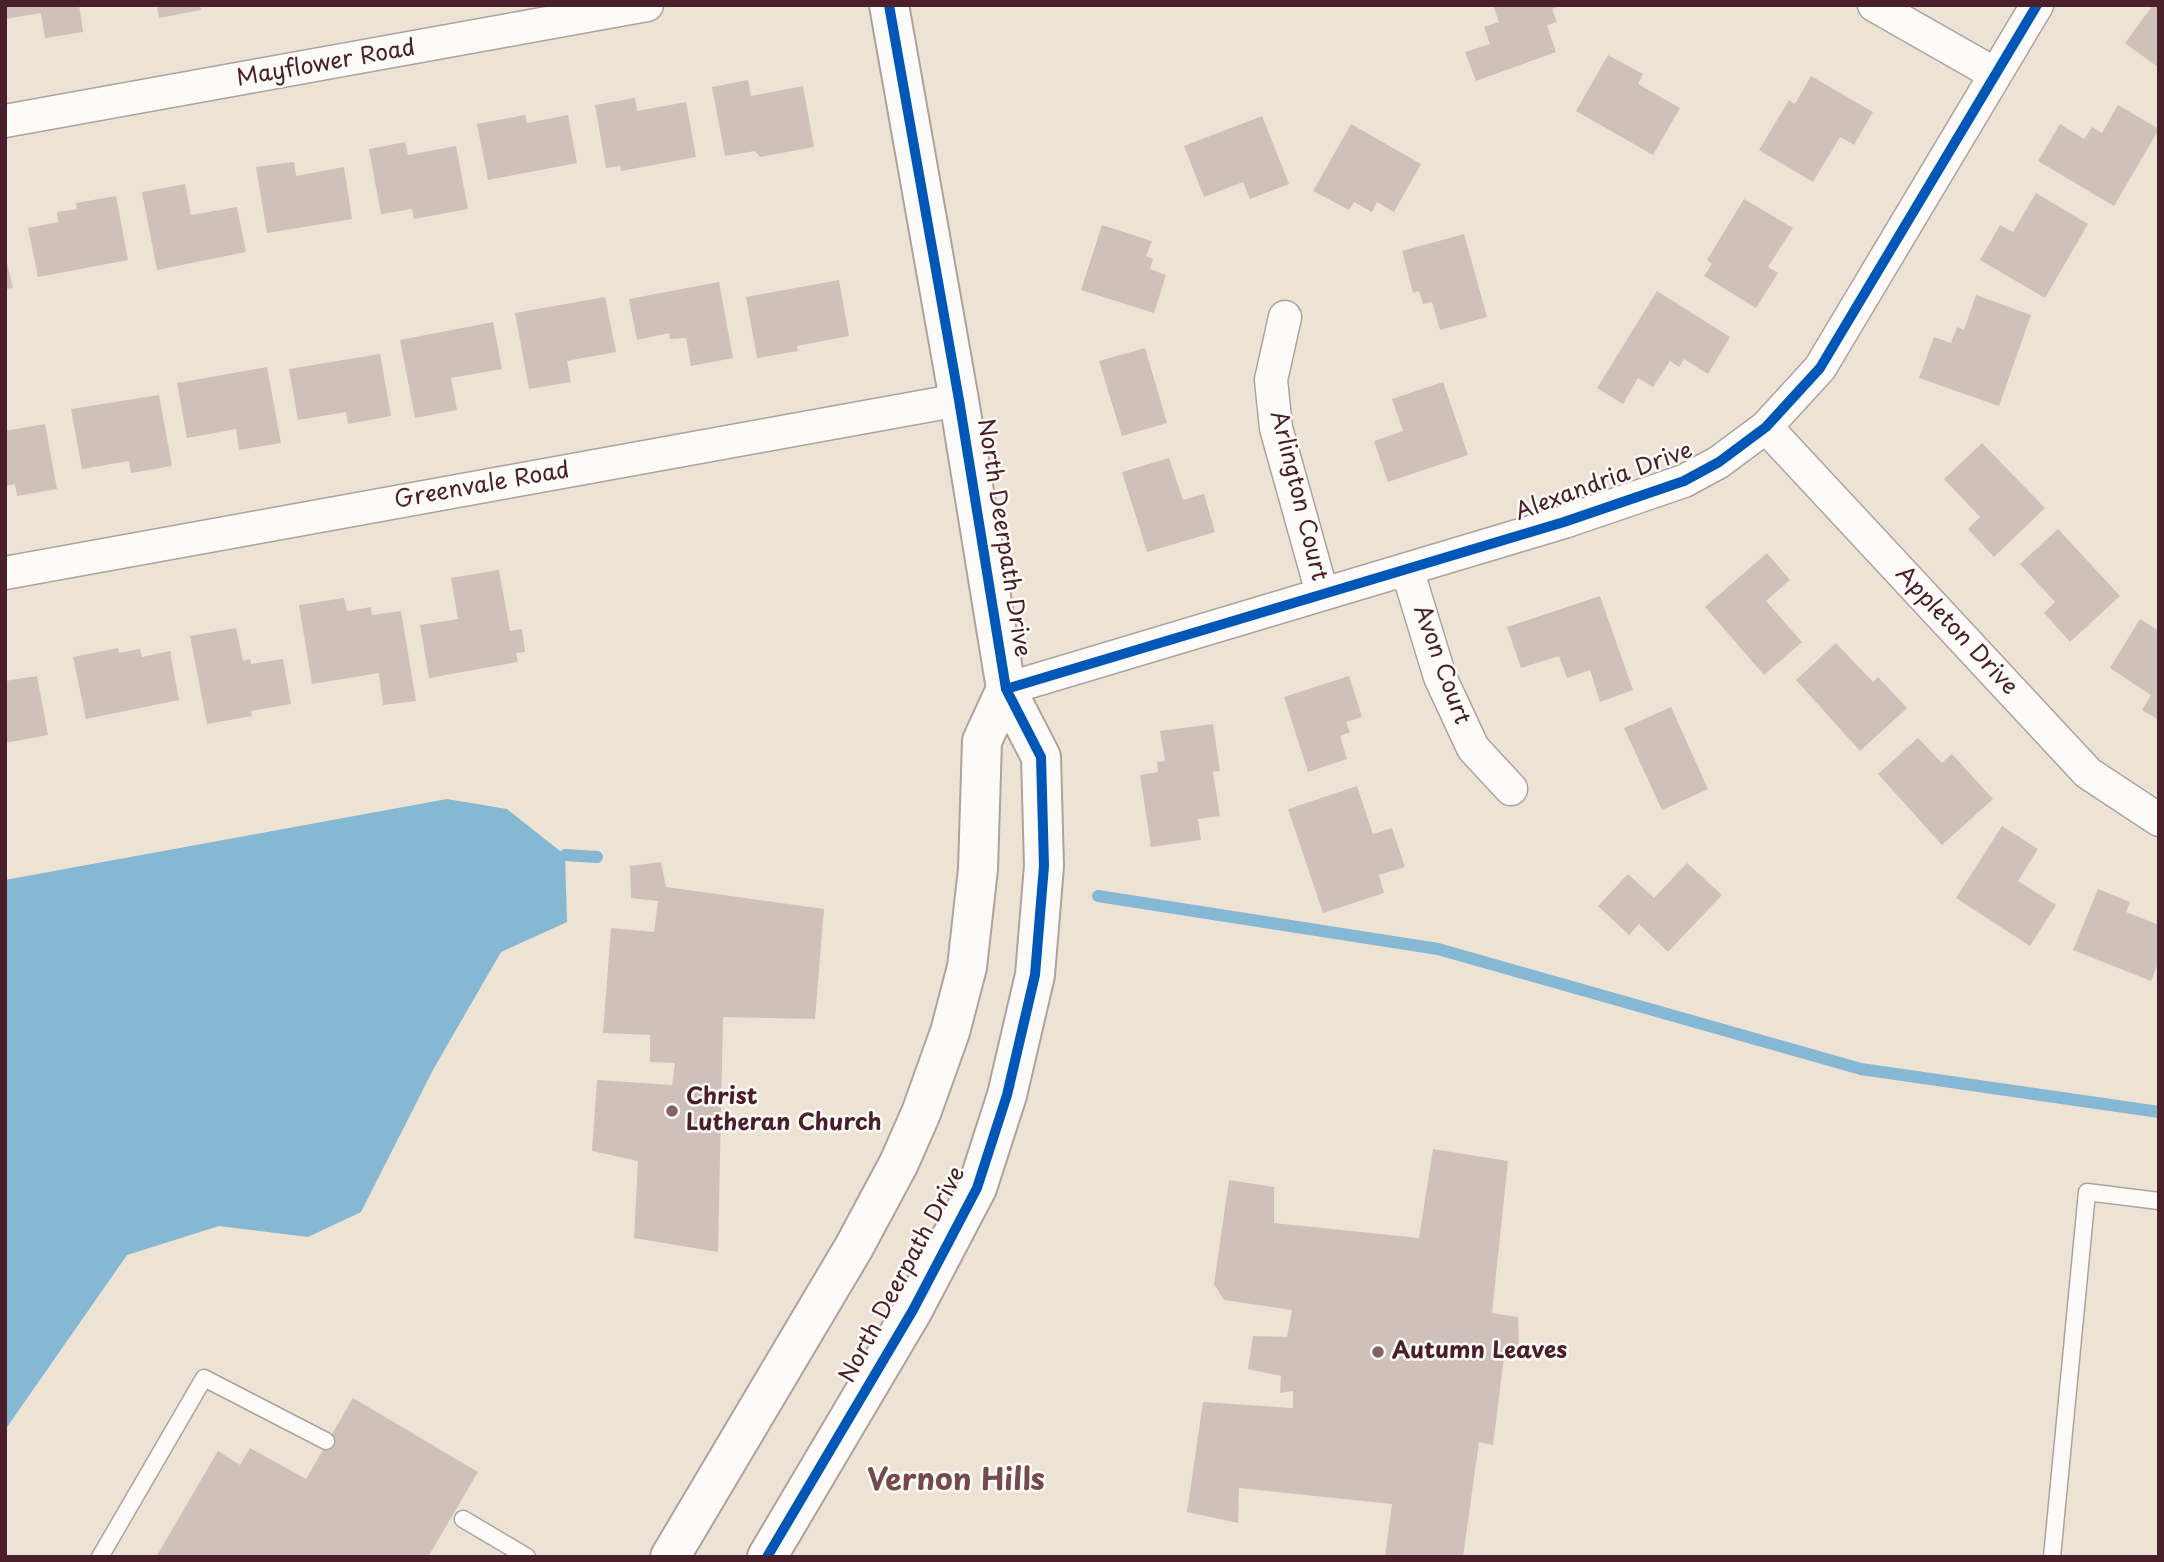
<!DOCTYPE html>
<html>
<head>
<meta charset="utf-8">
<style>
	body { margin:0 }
	#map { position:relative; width:2164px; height:1562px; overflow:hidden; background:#ece3d5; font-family:"Playpen Sans",sans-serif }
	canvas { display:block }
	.frame { position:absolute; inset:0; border:7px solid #4a1f2b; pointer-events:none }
</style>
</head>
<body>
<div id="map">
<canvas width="2164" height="1562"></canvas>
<div class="frame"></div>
</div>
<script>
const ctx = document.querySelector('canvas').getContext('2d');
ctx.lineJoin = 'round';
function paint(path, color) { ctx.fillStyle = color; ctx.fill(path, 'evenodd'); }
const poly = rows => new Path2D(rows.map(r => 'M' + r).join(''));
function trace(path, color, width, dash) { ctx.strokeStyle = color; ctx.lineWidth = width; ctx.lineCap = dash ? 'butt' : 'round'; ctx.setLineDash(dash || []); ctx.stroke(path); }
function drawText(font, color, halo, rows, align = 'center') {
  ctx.font = font + ' "Playpen Sans",sans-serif'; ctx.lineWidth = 5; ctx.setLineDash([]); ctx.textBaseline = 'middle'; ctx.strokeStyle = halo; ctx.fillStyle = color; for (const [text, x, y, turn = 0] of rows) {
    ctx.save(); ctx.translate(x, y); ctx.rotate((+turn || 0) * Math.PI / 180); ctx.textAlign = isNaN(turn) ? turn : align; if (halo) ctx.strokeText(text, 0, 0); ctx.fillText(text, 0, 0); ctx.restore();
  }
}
const water = poly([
	[447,799,507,809,565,855,567,922,501,952,434,1068,361,1212,308,1237,219,1226,127,1255,5,1430,5,880]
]);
const stream = poly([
	[565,855,597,857],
	[1098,896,1438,949,1861,1069,2159,1112]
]);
const building = poly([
	[5,5,79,5,83,32,45,38,41,13,5,19],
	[157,5,200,5,201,10,159,18],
	[1493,5,1562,5,1552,9,1557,22,1547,25,1556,52,1476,81,1465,52,1490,44,1484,27,1499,22],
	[2153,5,2159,5,2159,68,2125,43],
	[1608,55,1643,74,1638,84,1680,108,1653,155,1576,111],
	[1811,76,1873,112,1854,145,1840,137,1813,182,1759,150,1789,100,1795,104],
	[748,80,751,96,803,86,814,147,760,157,755,151,725,156,712,87],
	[635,98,637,111,686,102,696,157,621,171,620,166,606,168,595,105],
	[2118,105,2159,129,2114,206,2038,161,2060,124,2084,139,2092,127,2102,133],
	[525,115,527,123,568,115,577,163,488,180,477,124],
	[1262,116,1289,184,1250,199,1243,182,1204,197,1184,146],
	[1351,124,1421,164,1394,212,1377,202,1372,212,1354,202,1349,210,1313,191],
	[405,142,408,155,456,146,468,209,414,219,412,209,381,214,369,149],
	[294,162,296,176,344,167,352,219,267,233,256,167],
	[185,184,191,215,237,207,246,252,157,270,142,192],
	[2036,193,2088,224,2045,298,1980,260,2000,225,2013,232],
	[116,196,128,260,38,277,28,228,58,222,57,212,77,209,76,203],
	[1744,199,1793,228,1768,267,1778,273,1756,308,1704,276,1712,264,1707,260],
	[1102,225,1152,241,1146,256,1153,259,1150,269,1166,275,1154,313,1081,290],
	[1464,234,1487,317,1440,330,1432,302,1423,304,1419,291,1413,293,1402,251],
	[5,254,13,288,5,289],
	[839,280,849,336,797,346,798,351,757,358,746,297],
	[719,282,733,358,691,366,686,338,670,339,669,333,637,340,629,299],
	[1657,291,1730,337,1708,374,1684,359,1679,367,1670,361,1653,387,1638,378,1623,404,1597,388],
	[1976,295,2031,315,1999,406,1919,378,1934,337,1951,343,1957,327,1964,330],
	[605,297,616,352,567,361,571,382,529,389,515,313],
	[493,322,502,369,451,378,457,410,415,418,400,340],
	[1145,348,1167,423,1122,436,1099,361],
	[380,354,391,416,348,424,346,412,298,420,289,369],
	[267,367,281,443,239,450,236,429,187,438,177,383],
	[1443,382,1468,455,1388,482,1374,441,1403,431,1392,399],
	[159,395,172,466,131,473,129,461,82,469,71,409],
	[45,424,57,489,17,496,15,484,5,486,5,431],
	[1982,443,2045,508,1994,557,1968,529,1980,517,1944,479],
	[1169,458,1183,500,1204,494,1215,532,1147,552,1122,472],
	[2058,529,2120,596,2070,642,2044,613,2055,602,2020,564],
	[1767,553,1790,580,1766,601,1802,642,1764,675,1705,607],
	[499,570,510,631,522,629,525,652,516,653,518,662,429,678,420,625,458,619,451,578],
	[1600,596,1633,690,1600,702,1590,670,1567,678,1559,656,1521,668,1507,627],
	[344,598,347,611,371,607,372,615,401,611,416,701,383,705,379,673,312,684,299,605],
	[2140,619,2159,631,2159,720,2142,710,2151,695,2110,668],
	[236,628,243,661,250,659,251,664,283,659,291,704,251,711,252,716,207,724,190,636],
	[1836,643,1873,682,1878,677,1907,708,1860,751,1796,680],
	[118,648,119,653,140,649,142,657,170,651,179,700,86,719,73,657],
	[37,676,48,735,5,743,5,681],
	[1349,676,1362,717,1346,722,1350,732,1340,736,1347,759,1308,772,1284,697],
	[1671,707,1708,789,1662,810,1624,728],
	[1213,724,1220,771,1213,772,1220,816,1198,819,1201,840,1151,847,1140,775,1158,772,1157,762,1165,761,1160,731],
	[1918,738,1942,763,1952,754,1993,799,1942,845,1878,774],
	[1357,786,1373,834,1392,828,1405,867,1379,875,1384,893,1323,913,1288,809],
	[2002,826,2038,849,2018,881,2056,905,2030,946,1956,898],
	[661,862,666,887,824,909,815,1019,723,1017,718,1252,634,1238,638,1161,592,1151,597,1080,672,1085,675,1063,650,1062,650,1035,603,1033,611,928,654,932,658,901,631,898,630,866],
	[1687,863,1722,895,1668,952,1639,924,1629,935,1598,906,1628,874,1654,898],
	[2098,889,2130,902,2126,912,2159,925,2159,961,2151,981,2073,950],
	[1433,1149,1508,1161,1492,1313,1518,1317,1519,1349,1505,1349,1493,1445,1479,1442,1463,1557,1385,1557,1392,1504,1239,1488,1238,1523,1187,1512,1203,1402,1293,1408,1293,1391,1280,1393,1281,1376,1248,1369,1253,1336,1287,1337,1292,1310,1224,1300,1214,1284,1229,1180,1274,1187,1274,1223,1419,1238],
	[353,1398,478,1472,428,1557,156,1557,218,1451,240,1465,250,1448,306,1479]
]);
const service = poly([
	[463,1519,527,1557],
	[100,1557,204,1378,326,1441],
	[2052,1557,2087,1192,2159,1201]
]);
const minor = poly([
	[1874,5,1995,74],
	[5,121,647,5],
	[1285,317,1271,380,1276,428,1322,593],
	[1766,427,2088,773,2159,820],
	[1407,569,1440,677,1473,748,1511,789],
	[5,573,959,400],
	[1006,689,1564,522,1684,481,1719,462,1766,427,1820,368,2037,5]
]);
const tertiary = poly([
	[670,1557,854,1247,899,1163,921,1113,950,1032,967,967,978,869,982,741,1006,689],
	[767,1557,913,1310,977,1188,1007,1095,1035,975,1044,866,1041,757,1006,689,959,400,889,5]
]);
const cycleway = poly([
	[1006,689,1564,522,1684,481,1719,462,1766,427,1820,368,2037,5],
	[767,1557,913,1310,977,1188,1007,1095,1035,975,1044,866,1041,757,1006,689,959,400,889,5]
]);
const markers = [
	[672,1111,7,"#836466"],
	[1378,1352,7,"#836466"]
];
const streetNames = [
	["Mayflower Road",326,64,-10],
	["Alexandria Drive",1604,482,-20],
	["Greenvale Road",482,486,-10],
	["Arlington Court",1298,496,76],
	["North Deerpath Drive",1003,538,81],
	["Appleton Drive",1956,631,47],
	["Avon Court",1441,665,70],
	["North Deerpath Drive",903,1275,-62]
];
const poiNames = [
	["Christ",686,1098],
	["Lutheran Church",686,1124],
	["Autumn Leaves",1392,1352]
];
const districtNames = [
	["Vernon Hills",956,1482]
];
paint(water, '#86b7d3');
trace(stream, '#86b7d3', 12);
paint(building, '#cfc1ba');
trace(service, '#aea39c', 19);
trace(minor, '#aea39c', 35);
trace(tertiary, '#aea39c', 42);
trace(service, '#fcfbf9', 16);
trace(minor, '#fcfbf9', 32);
trace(tertiary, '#fcfbf9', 38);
trace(cycleway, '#0057b8', 10);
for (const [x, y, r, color] of markers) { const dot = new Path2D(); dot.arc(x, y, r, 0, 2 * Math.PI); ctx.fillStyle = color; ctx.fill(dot); trace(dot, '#fdfcf7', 2.5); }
drawText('23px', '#4a1f2b', '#fdfcf7', streetNames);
drawText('bold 23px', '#4a1f2b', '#fdfcf7', poiNames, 'left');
drawText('bold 30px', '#76494f', '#fdfcf7', districtNames);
</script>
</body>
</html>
